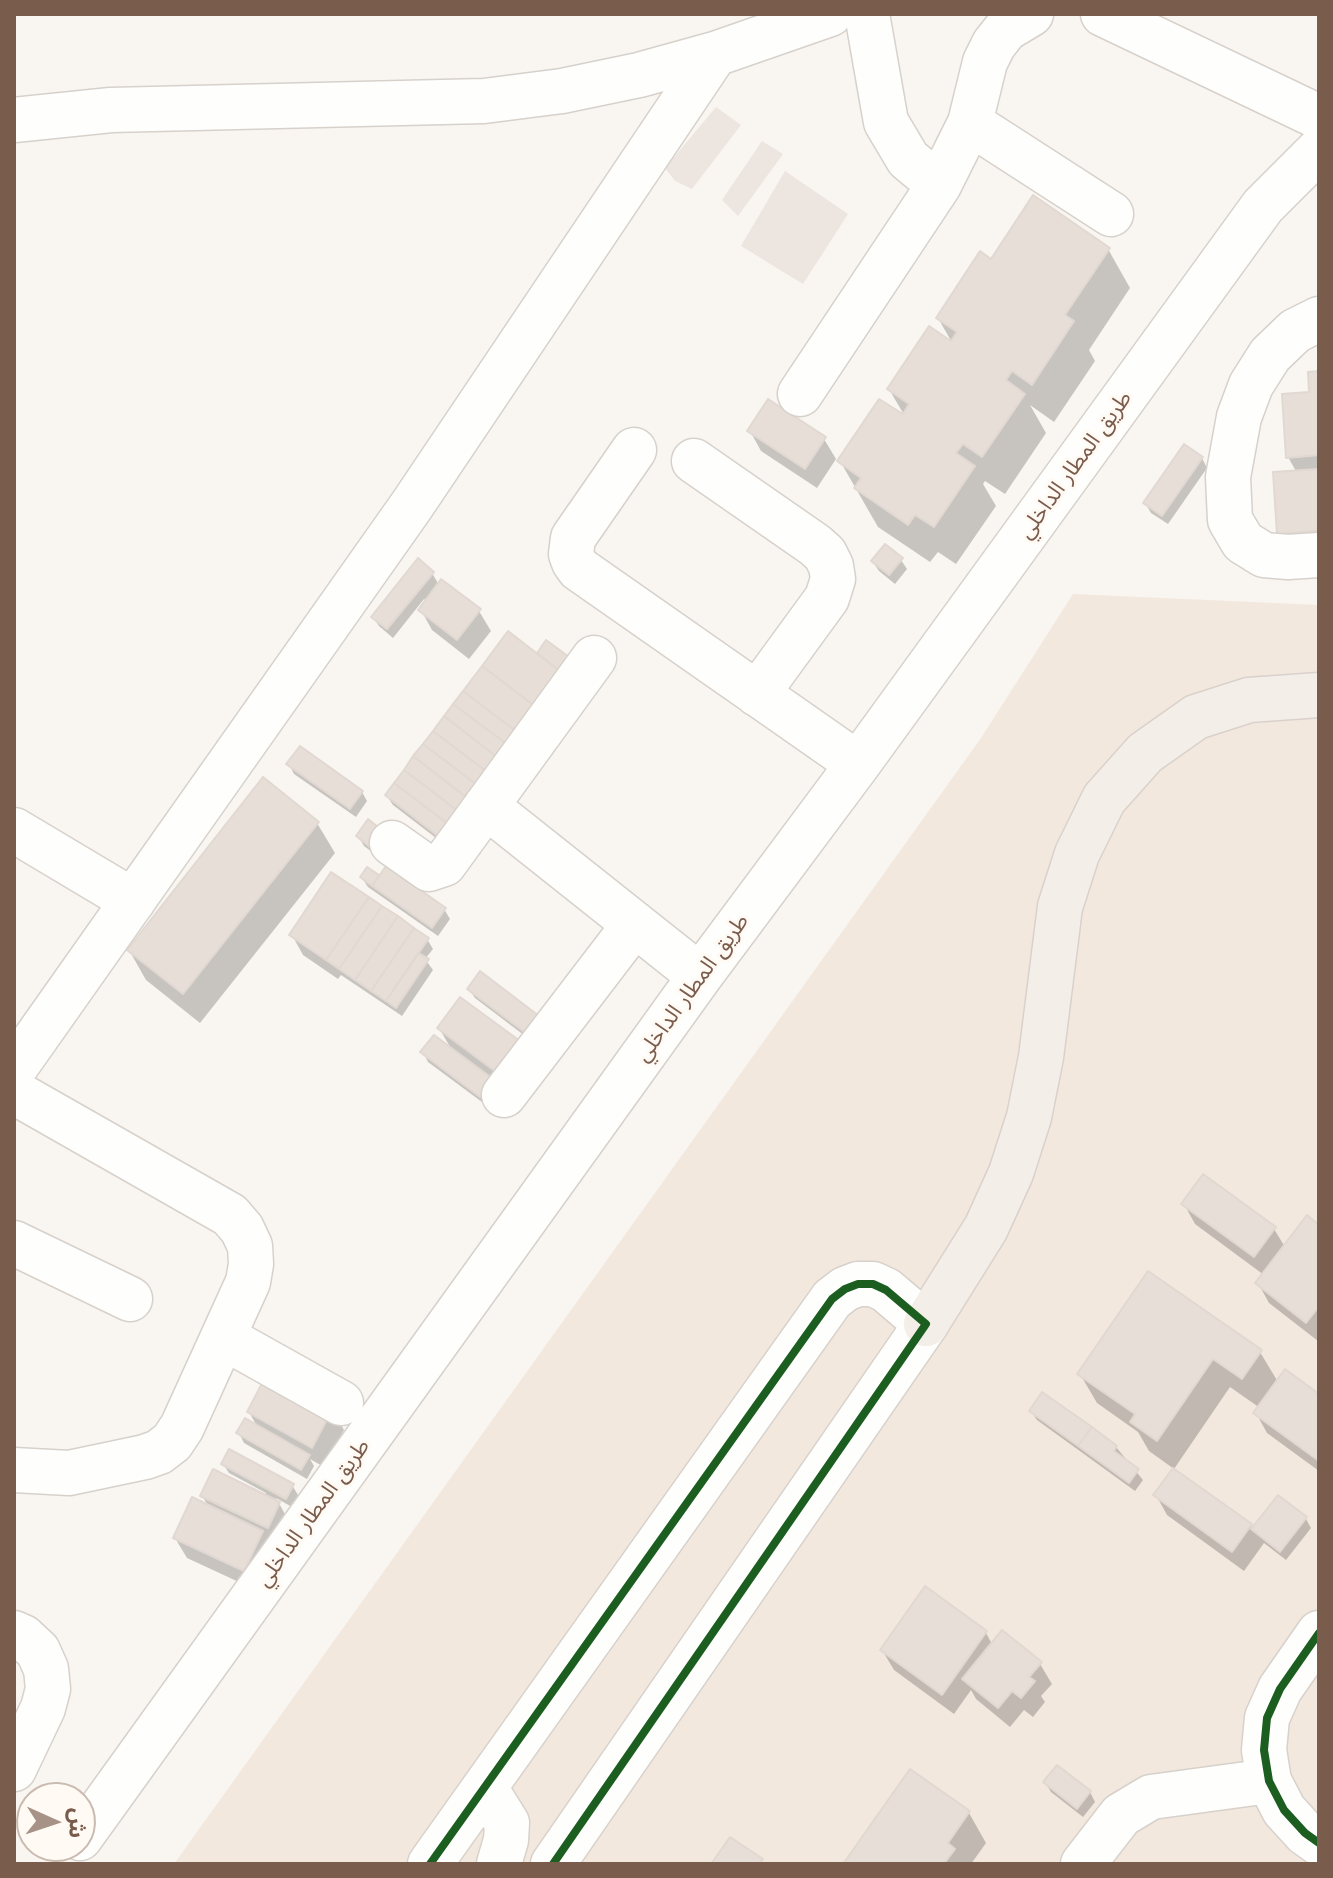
<!DOCTYPE html>
<html>
<head>
<meta charset="utf-8">
<style>
	body { margin:0 }
	#map { position:relative; width:1333px; height:1878px; overflow:hidden; background:#f9f5f0; font-family:Quicksand,"Noto Sans Arabic",sans-serif }
	canvas { display:block }
	.frame { position:absolute; inset:0; border:16px solid #7a5c4d; pointer-events:none }
	.north { position:absolute; left:16px; top:1782px; width:80px; height:80px; box-sizing:border-box; background:#fffaf3; border:2px solid #cabbb1; border-radius:50%; rotate:93deg; font-size:22px; font-weight:700; line-height:32px; text-align:center; color:#7a5c4d }
	.north::after { content:''; display:block; margin:auto; width:28px; height:36px; background:#a69286; clip-path:polygon(50% 0,100% 100%,50% 72%,0 100%) }
</style>
</head>
<body>
<div id="map">
<canvas width="1333" height="1878"></canvas>
<div class="frame"></div>
<div class="north">ش</div>
</div>
<script>
const ctx = document.querySelector('canvas').getContext('2d');
ctx.lineJoin = 'round';
function paint(path, color) { ctx.fillStyle = color; ctx.fill(path, 'evenodd'); }
const poly = rows => new Path2D(rows.map(r => 'M' + r).join(''));
function trace(path, color, width, dash) { ctx.strokeStyle = color; ctx.lineWidth = width; ctx.lineCap = dash ? 'butt' : 'round'; ctx.setLineDash(dash || []); ctx.stroke(path); }
function drawText(font, color, halo, rows, align = 'center') {
  ctx.font = font + ' Quicksand,"Noto Sans Arabic",sans-serif'; ctx.lineWidth = 6; ctx.setLineDash([]); ctx.textBaseline = 'middle'; ctx.strokeStyle = halo; ctx.fillStyle = color; for (const [text, x, y, turn = 0] of rows) {
    ctx.save(); ctx.translate(x, y); ctx.rotate((+turn || 0) * Math.PI / 180); ctx.textAlign = isNaN(turn) ? turn : align; if (halo) ctx.strokeText(text, 0, 0); ctx.fillText(text, 0, 0); ctx.restore();
  }
}
const residential = poly([
	[1073,594,1319,605,1319,1864,174,1864,981,738]
]);
const industrial = poly([
	[716,107,741,125,692,189,675,181,665,168],
	[762,141,783,154,738,216,722,200],
	[785,171,848,214,803,284,741,246]
]);
const shadow = poly([
	[1108,249,1130,288,1089,350,1095,361,1054,422,1030,405,1046,433,1005,494,985,481,983,484,996,506,956,564,938,552,930,562,878,527,840,461,907,420,889,389,954,346,938,318,991,261],
	[1319,373,1319,562,1296,563,1279,534,1297,473,1288,457],
	[750,431,824,439,836,459,817,488,761,451],
	[1202,458,1207,468,1168,524,1151,513,1145,503],
	[901,560,907,569,895,584,879,571,873,562],
	[432,573,439,585,479,611,491,631,469,659,432,630,421,610,427,602,424,599,393,638,379,626,373,617],
	[546,642,575,664,449,848,393,805,387,796,537,656],
	[289,764,362,792,367,801,356,817,294,774],
	[369,822,376,855,364,846,358,836],
	[317,823,335,853,200,1023,146,980,129,950],
	[368,869,444,909,450,919,438,936,368,887,362,878],
	[292,935,427,939,433,949,425,959,433,970,402,1016,341,975,338,979,303,955],
	[469,989,538,1017,533,1042,475,998],
	[461,999,508,1091,486,1105,428,1062,423,1052,453,1052,439,1028],
	[1184,1204,1274,1229,1285,1247,1319,1227,1318,1341,1269,1303,1258,1283,1264,1275,1195,1224],
	[1260,1352,1278,1382,1319,1396,1319,1471,1267,1433,1256,1413,1260,1408,1230,1387,1174,1469,1149,1451,1138,1432,1097,1403,1080,1374],
	[332,1409,344,1430,324,1467,310,1459,314,1466,307,1479,244,1443,239,1433,258,1428,249,1412],
	[1031,1411,1116,1447,1143,1480,1135,1491,1037,1420],
	[223,1464,292,1485,298,1495,292,1507,276,1498,290,1523,279,1547,266,1540,273,1552,256,1590,187,1558,175,1538,209,1507,202,1496,264,1496,266,1493,229,1473],
	[1156,1495,1251,1525,1253,1530,1279,1498,1306,1519,1311,1528,1286,1560,1264,1543,1244,1571,1167,1515],
	[986,1633,992,1644,1040,1664,1052,1684,1041,1696,1045,1702,1033,1717,1024,1710,1010,1727,976,1699,971,1690,954,1714,894,1670,882,1650],
	[911,1771,969,1813,986,1843,971,1864,845,1864],
	[1045,1782,1090,1792,1095,1802,1083,1817,1051,1792]
]);
const building = poly([
	[1033,195,1110,248,1065,315,1074,321,1032,385,1012,371,1006,380,1025,394,982,457,963,444,956,453,975,466,934,527,915,515,908,525,854,488,861,478,837,461,879,399,903,414,909,404,887,389,929,326,951,341,957,332,936,318,980,251,991,259,1033,195],
	[1319,371,1319,455,1286,458,1282,394,1309,392,1308,372,1319,371],
	[768,399,826,437,805,469,747,431,768,399],
	[1184,444,1203,457,1162,516,1143,503,1184,444],
	[1319,469,1319,531,1277,534,1273,472,1319,469],
	[885,544,903,558,889,575,871,561,885,544],
	[418,558,434,572,387,629,371,617,418,558],
	[441,579,481,609,457,640,418,610,441,579],
	[508,631,566,676,540,710,482,666,508,631],
	[546,640,576,662,566,676,537,653,546,640],
	[482,666,540,710,521,735,463,691,482,666],
	[463,691,521,735,512,748,453,704,463,691],
	[453,704,512,748,502,761,444,716,453,704],
	[444,716,502,761,491,775,433,731,444,716],
	[433,731,491,775,481,788,423,744,433,731],
	[423,744,481,788,471,801,413,756,423,744],
	[300,746,363,791,350,809,286,764,300,746],
	[413,756,471,801,462,814,404,770,413,756],
	[404,770,462,814,452,827,394,783,404,770],
	[263,777,319,822,183,994,127,950,263,777],
	[394,783,452,827,443,840,385,795,394,783],
	[368,819,383,831,370,847,356,836,368,819],
	[386,866,446,908,432,928,372,886,386,866],
	[367,867,379,875,372,886,360,877,367,867],
	[331,872,369,897,326,960,289,935,331,872],
	[369,897,382,906,339,969,326,960,369,897],
	[382,906,398,916,355,980,339,969,382,906],
	[398,916,414,928,371,991,355,980,398,916],
	[414,928,429,938,386,1001,371,991,414,928],
	[418,953,429,959,396,1008,386,1001,418,953],
	[480,971,539,1016,527,1034,467,989,480,971],
	[460,997,520,1041,496,1072,437,1028,460,997],
	[434,1035,493,1079,480,1097,420,1052,434,1035],
	[1203,1174,1276,1227,1254,1257,1181,1204,1203,1174],
	[1307,1215,1319,1225,1319,1311,1317,1309,1306,1323,1255,1283,1307,1215],
	[1148,1271,1262,1350,1242,1379,1213,1359,1157,1441,1130,1422,1135,1414,1077,1374,1148,1271],
	[1285,1369,1319,1394,1319,1461,1253,1413,1285,1369],
	[268,1372,333,1408,312,1448,247,1412,268,1372],
	[1042,1392,1092,1427,1078,1446,1029,1411,1042,1392],
	[245,1418,310,1455,301,1470,236,1433,245,1418],
	[1092,1427,1117,1446,1114,1451,1139,1469,1129,1483,1078,1446,1092,1427],
	[229,1449,294,1484,286,1499,221,1464,229,1449],
	[1173,1468,1252,1524,1232,1552,1153,1495,1173,1468],
	[213,1469,280,1502,268,1528,200,1496,213,1469],
	[1278,1495,1307,1517,1280,1552,1251,1529,1278,1495],
	[192,1497,263,1531,244,1571,173,1538,192,1497],
	[925,1586,987,1631,942,1695,880,1650,925,1586],
	[1002,1630,1042,1662,1029,1677,1035,1681,1021,1698,1012,1691,998,1708,962,1679,1002,1630],
	[1057,1765,1091,1791,1077,1809,1043,1782,1057,1765],
	[910,1769,970,1811,948,1843,955,1849,944,1864,843,1864,910,1769],
	[730,1837,763,1859,759,1864,711,1864,730,1837]
]);
const minor = poly([
	[867,14,886,122,908,159,939,185],
	[1103,14,1319,117],
	[14,120,111,110,484,101,562,91,639,75,715,54,830,14],
	[970,123,1111,214],
	[1319,319,1295,331,1270,355,1251,385,1239,417,1228,477,1230,520,1243,542,1264,555,1288,557,1319,555],
	[800,394,939,185,970,123,985,62,994,44,1006,29,1031,14],
	[634,450,573,538,571,554,574,562,579,569,858,764],
	[694,461,815,545,825,554,831,566,833,579,827,598,757,694],
	[486,806,700,976],
	[14,830,133,901],
	[392,843,429,869,444,864,594,658],
	[14,1069,412,505,715,54],
	[14,1092,230,1215,242,1229,250,1246,251,1264,248,1282,182,1427,172,1442,159,1452,145,1457,69,1473,14,1470],
	[504,1095,634,925],
	[14,1243,130,1299],
	[223,1337,341,1403],
	[14,1633,23,1637,38,1651,46,1669,48,1689,43,1708,14,1769],
	[1319,1633,1280,1689,1267,1718,1264,1750,1269,1781,1284,1810,1305,1833,1319,1843],
	[485,1788,507,1823,506,1840,499,1864],
	[80,1838,700,976,858,764,1263,206,1319,150],
	[430,1864,832,1299,845,1289,858,1284,873,1284,886,1290,926,1324,553,1864],
	[1083,1864,1121,1815,1151,1797,1269,1781]
]);
const major = poly([
	[926,1324,986,1228,1011,1173,1029,1117,1041,1057,1060,907,1077,854,1104,799,1145,753,1196,717,1249,700,1319,695]
]);
const cycleway = poly([
	[1319,1633,1280,1689,1267,1718,1264,1750,1269,1781,1284,1810,1305,1833,1319,1843],
	[430,1864,832,1299,845,1289,858,1284,873,1284,886,1290,926,1324,553,1864]
]);
const streetNames = [
	["طريق المطار الداخلي",1075,465,-54],
	["طريق المطار الداخلي",692,988,-54],
	["طريق المطار الداخلي",313,1513,-54]
];
paint(residential, '#f2e8de');
paint(industrial, '#ede5e0');
paint(shadow, '#0003');
paint(building, '#e6ded7');
trace(building, '#e2d8d2', 2);
trace(minor, '#d7d1cb', 47);
trace(major, '#dad1cc', 47);
trace(minor, '#fefefd', 44);
trace(major, '#f3eee8', 44);
trace(cycleway, '#1b5e20', 8);
drawText('22px', '#7a5c4d', '#fffaf3', streetNames);
</script>
</body>
</html>
